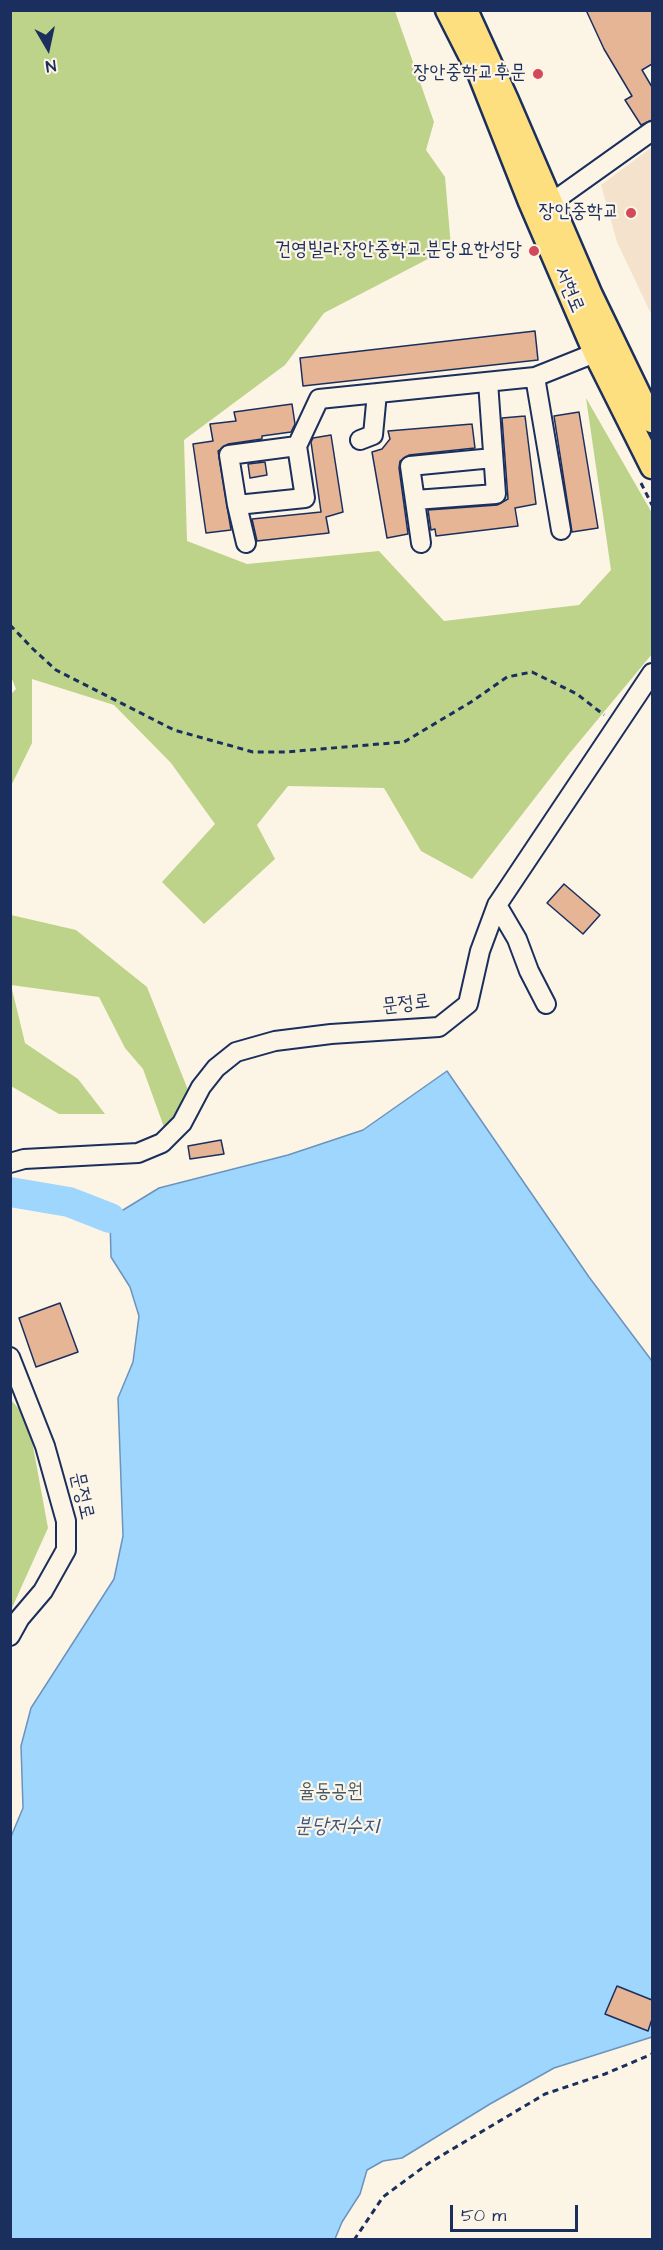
<!DOCTYPE html>
<html>
<head>
<meta charset="utf-8">
<style>
	body { margin:0 }
	#map { position:relative; width:663px; height:2250px; overflow:hidden; background:#fcf5e5; font-family:"Architects Daughter",sans-serif }
	canvas { display:block }
	.frame { position:absolute; inset:0; border:12px solid #1b2f5e; pointer-events:none }
	.north { position:absolute; left:18px; top:18px; width:60px; height:60px; -webkit-text-stroke:4px #fcf5e5; paint-order:stroke; rotate:171deg; font-size:16px; font-weight:700; line-height:24px; text-align:center; color:#1b2f5e }
	.north::after { content:''; display:block; margin:auto; width:21px; height:27px; background:#1b2f5e; clip-path:polygon(50% 0,100% 100%,50% 72%,0 100%) }
	.scale { position:absolute; left:450px; top:2205px; width:128px; height:27px; box-sizing:border-box; border:3px solid #1b2f5e; border-top:0; padding-left:8px; font-size:18px; line-height:21px; white-space:nowrap; color:#1b2f5e; -webkit-text-stroke:4px #fcf5e5; paint-order:stroke }
</style>
</head>
<body>
<div id="map">
<canvas width="663" height="2250"></canvas>
<div class="frame"></div>
<div class="north">N</div>
<div class="scale">50 m</div>
</div>
<script>
const ctx = document.querySelector('canvas').getContext('2d');
ctx.lineJoin = 'round';
function paint(path, color) { ctx.fillStyle = color; ctx.fill(path, 'evenodd'); }
const poly = rows => new Path2D(rows.map(r => 'M' + r).join(''));
function trace(path, color, width, dash) { ctx.strokeStyle = color; ctx.lineWidth = width; ctx.lineCap = dash ? 'butt' : 'round'; ctx.setLineDash(dash || []); ctx.stroke(path); }
function drawText(font, color, halo, rows, align = 'center') {
  ctx.font = font + ' "Architects Daughter","Poor Story",sans-serif'; ctx.lineWidth = 4.5; ctx.setLineDash([]); ctx.textBaseline = 'middle'; ctx.strokeStyle = halo; ctx.fillStyle = color; for (const [text, x, y, turn = 0] of rows) {
    ctx.save(); ctx.translate(x, y); ctx.rotate((+turn || 0) * Math.PI / 180); ctx.textAlign = isNaN(turn) ? turn : align; if (halo) ctx.strokeText(text, 0, 0); ctx.fillText(text, 0, 0); ctx.restore();
  }
}
const built = poly([
	[652,147,652,316,617,242,601,185]
]);
const green = poly([
	[11,10,395,11,434,122,426,150,445,177,451,247,324,313,285,365,184,440,187,541,247,564,379,551,444,621,579,605,611,570,586,398,652,513,652,654,569,754,472,879,421,851,384,788,288,786,257,825,275,859,204,924,162,882,215,824,171,763,114,705,32,679,32,743,11,786,11,694,16,689,10,674],
	[11,915,76,930,147,987,192,1100,164,1127,143,1069,125,1048,99,997,11,985,25,1043,78,1079,105,1114,59,1114,11,1086],
	[11,1400,28,1419,48,1528,11,1610]
]);
const water = poly([
	[447,1071,589,1277,652,1361,652,2037,554,2068,490,2104,402,2158,383,2161,367,2170,360,2194,342,2222,335,2239,11,2239,10,1839,23,1808,21,1746,31,1708,114,1579,123,1536,118,1398,133,1362,139,1316,130,1287,111,1257,110,1218,159,1188,288,1155,363,1130,447,1071]
]);
const river = poly([
	[10,1192,69,1202,110,1218]
]);
const building = poly([
	[586,10,652,10,652,64,642,70,652,87,652,120,641,125,625,100,632,96,604,49,586,10],
	[535,331,538,360,303,386,300,358,535,331],
	[292,404,295,424,291,432,262,436,262,439,228,444,218,451,231,530,206,533,193,444,213,441,210,424,236,421,234,412,292,404],
	[579,412,598,528,572,532,554,416,579,412],
	[525,416,536,504,515,508,518,526,436,536,435,529,431,530,428,510,497,505,508,499,502,418,525,416],
	[472,424,475,448,409,455,400,461,399,468,408,534,387,538,372,452,382,449,390,439,388,431,472,424],
	[331,435,343,512,326,517,329,533,257,541,252,519,321,512,311,442,313,438,331,435],
	[265,462,267,475,250,478,248,464,265,462],
	[564,884,600,915,583,934,547,903,564,884],
	[221,1140,224,1154,190,1159,188,1146,221,1140],
	[60,1303,78,1352,36,1367,19,1318,60,1303],
	[617,1986,652,2000,652,2019,648,2031,605,2014,617,1986]
]);
const path = poly([
	[641,483,652,505],
	[10,625,33,649,56,670,174,730,253,752,285,752,404,742,471,702,507,677,532,672,577,694,604,715],
	[354,2240,383,2197,429,2163,545,2094,605,2074,652,2054]
]);
const minor = poly([
	[551,203,652,131],
	[535,377,561,530],
	[360,440,373,435,377,393],
	[297,446,229,455,237,505,305,498,297,446,319,399,535,377,595,353],
	[415,500,496,494,488,382],
	[237,505,246,543],
	[421,543,410,466,493,458],
	[497,905,517,939,529,971,546,1004],
	[10,1163,24,1159,138,1153,162,1143,182,1123,201,1087,216,1068,236,1052,275,1041,331,1034,439,1027,468,1004,480,951,497,905,652,673],
	[10,1357,45,1446,66,1521,66,1550,43,1591,20,1618,10,1636]
]);
const major = poly([
	[447,10,479,73,530,202,595,353,652,467],
	[466,10,507,100,591,295,652,421]
]);
const markers = [
	[538,74,6,"#d1495b"],
	[631,213,6,"#d1495b"],
	[534,251,6,"#d1495b"]
];
const poiNames = [
	["장안중학교후문",526,74],
	["장안중학교",619,213],
	["건영빌라.장안중학교.분당요한성당",522,251]
];
const streetNames = [
	["서현로",568,290,67],
	["문정로",406,1005,-7],
	["문정로",81,1496,77]
];
const parkNames = [
	["율동공원",331,1793]
];
const waterNames = [
	["분당저수지",337,1828]
];
paint(built, '#f5e2cd');
paint(green, '#bcd389');
paint(water, '#9ed6fe');
trace(water, '#6a93be', 1.5);
trace(river, '#9ed6fe', 30);
paint(building, '#e5b596');
trace(building, '#1b2f5e', 1.5);
trace(minor, '#1b2f5e', 22);
trace(major, '#1b2f5e', 27);
trace(path, '#1b2f5e', 3, [6, 4.5]);
trace(minor, '#fcf5e5', 18);
trace(major, '#fedf80', 22);
for (const [x, y, r, color] of markers) { const dot = new Path2D(); dot.arc(x, y, r, 0, 2 * Math.PI); ctx.fillStyle = color; ctx.fill(dot); trace(dot, '#fcf5e5', 2); }
drawText('20px', '#1b2f5e', '#fcf5e5', poiNames, 'right');
drawText('20px', '#1b2f5e', '#fcf5e5', streetNames);
drawText('20px', '#435869', '#fcf5e5', parkNames);
drawText('italic 21px', '#3c5986', '#fcf5e5', waterNames);
</script>
</body>
</html>
